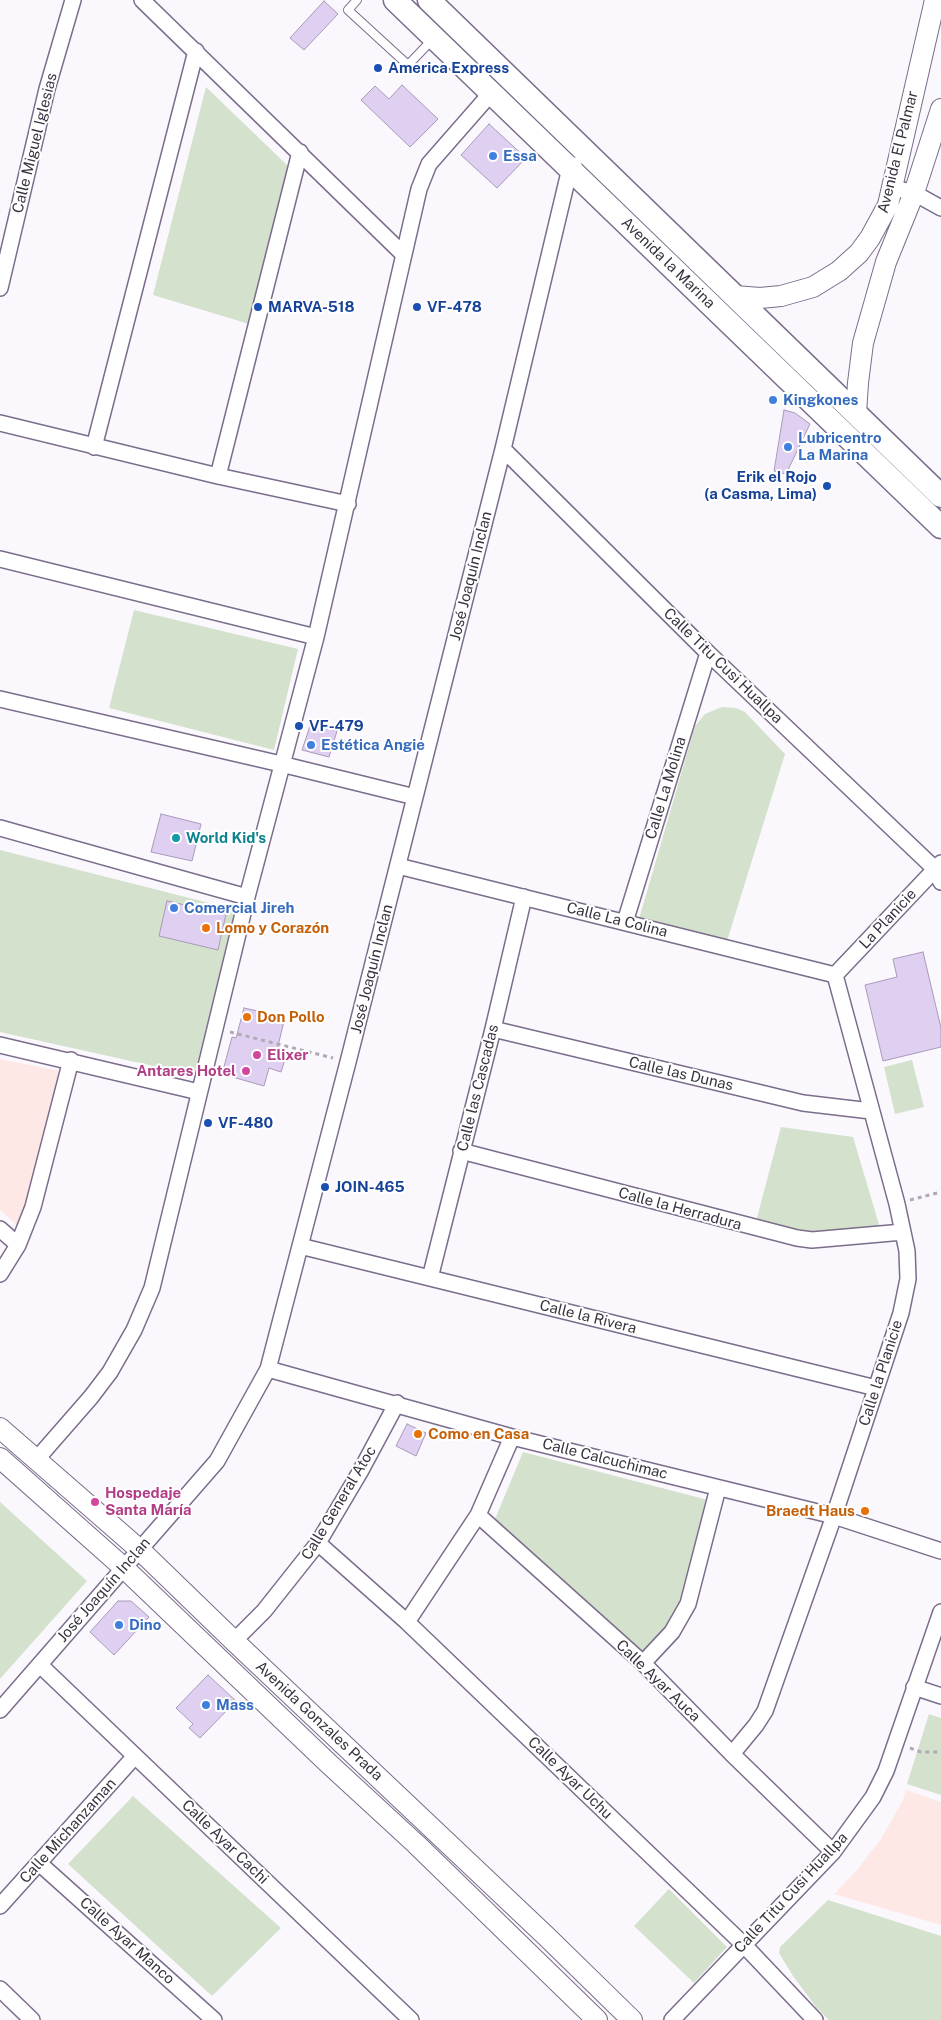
<!DOCTYPE html>
<html>
<head>
<meta charset="utf-8">
<style>
	body { margin:0 }
	canvas { display:block; background:#faf7fd }
</style>
</head>
<body>
<canvas width="941" height="2020"></canvas>
<script>
const ctx = document.querySelector('canvas').getContext('2d');
ctx.lineJoin = 'round';
function paint(path, color) { ctx.fillStyle = color; ctx.fill(path, 'evenodd'); }
const poly = rows => new Path2D(rows.map(r => 'M' + r).join(''));
function trace(path, color, width, dash) { ctx.strokeStyle = color; ctx.lineWidth = width; ctx.lineCap = dash ? 'butt' : 'round'; ctx.setLineDash(dash || []); ctx.stroke(path); }
function drawText(font, color, halo, rows, align = 'center') {
  ctx.font = font + ' "Public Sans",sans-serif'; ctx.lineWidth = 4; ctx.setLineDash([]); ctx.textBaseline = 'middle'; ctx.strokeStyle = halo; ctx.fillStyle = color; for (const [text, x, y, turn = 0] of rows) {
    ctx.save(); ctx.translate(x, y); ctx.rotate((+turn || 0) * Math.PI / 180); ctx.textAlign = isNaN(turn) ? turn : align; if (halo) ctx.strokeText(text, 0, 0); ctx.fillText(text, 0, 0); ctx.restore();
  }
}
const education = poly([
	[0,1059,60,1071,27,1204,17,1225,0,1210],
	[906,1790,941,1802,941,1925,834,1894,856,1871,881,1839,903,1800]
]);
const green = poly([
	[206,87,288,166,249,324,153,295],
	[134,610,298,649,274,750,109,708],
	[722,707,736,708,745,712,785,754,727,941,639,919,695,726,705,714],
	[0,850,241,911,194,1075,0,1032],
	[912,1060,924,1107,895,1114,884,1067],
	[781,1127,853,1137,881,1231,834,1241,754,1229],
	[523,1452,708,1500,689,1586,659,1643,640,1652,495,1519],
	[0,1502,87,1581,0,1679],
	[929,1714,941,1718,941,1795,907,1784],
	[133,1796,281,1928,212,1996,68,1864],
	[669,1889,727,1947,694,1983,634,1926],
	[828,1900,941,1936,941,2020,829,2020,816,2007,793,1976,779,1953,780,1947]
]);
const building = poly([
	[324,1,338,14,304,50,290,38,324,1],
	[402,85,438,119,410,147,361,100,375,86,389,99,402,85],
	[489,124,526,158,497,188,461,155,489,124],
	[784,410,795,413,810,424,786,474,774,471,784,410],
	[311,723,337,731,329,757,302,750,311,723],
	[161,814,201,824,192,861,151,852,161,814],
	[167,901,226,914,218,950,159,936,167,901],
	[923,952,941,1028,941,1047,883,1061,865,985,897,977,893,959,923,952],
	[244,1008,285,1017,277,1050,287,1053,281,1072,269,1068,264,1086,222,1074,232,1037,236,1038,244,1008],
	[407,1424,426,1433,416,1456,396,1446,407,1424],
	[118,1601,131,1601,149,1617,114,1655,90,1632,118,1601],
	[208,1675,236,1701,200,1738,189,1728,193,1724,176,1708,208,1675]
]);
const path = poly([
	[230,1032,333,1058],
	[910,1200,941,1192],
	[910,1748,921,1752,941,1752]
]);
const lane = poly([
	[357,0,348,10,408,65,432,40]
]);
const street = poly([
	[142,0,403,254],
	[891,187,914,193,941,208],
	[0,288,47,89,73,0],
	[0,423,218,476,348,504],
	[94,447,196,51],
	[503,449,708,653,935,869,941,882],
	[218,476,300,152],
	[0,559,316,637],
	[0,699,281,764,415,797],
	[0,828,247,897],
	[398,866,835,975],
	[625,922,708,653],
	[835,975,941,863],
	[493,1029,803,1103,871,1111],
	[0,1045,199,1092],
	[461,1151,797,1238,812,1240,903,1232],
	[0,1229,18,1245],
	[300,1246,876,1388],
	[0,1274,18,1245,33,1207,71,1060],
	[430,1278,493,1029,524,897],
	[268,1369,512,1437,834,1516,941,1551],
	[36,1460,91,1397,110,1372,134,1330,152,1288,247,897,316,637,419,189,429,164,492,92],
	[478,1515,643,1663,732,1754,833,1852],
	[318,1543,407,1622,743,1944,815,2020],
	[407,1622,478,1515,512,1437],
	[234,1641,264,1611,318,1543,360,1472,397,1403],
	[643,1663,672,1632,688,1604,718,1488],
	[40,1665,411,2020],
	[914,1687,941,1696],
	[0,1710,217,1461,268,1369,348,1062,503,449,570,168,574,165],
	[732,1754,756,1725,765,1711,834,1516,901,1313,908,1279,907,1251,897,1204,835,975],
	[39,1863,214,2020],
	[0,1906,135,1756],
	[0,1989,32,2020],
	[672,2020,833,1852,873,1797,886,1771,941,1612]
]);
const secondary = poly([
	[735,296,760,298,781,296,813,287,839,271,859,253,870,238,888,205,935,0],
	[856,413,858,383,863,343,886,262,914,193,941,109],
	[0,1428,140,1550,234,1641,546,1936,632,2020],
	[0,1458,124,1568,328,1763,416,1844,597,2020]
]);
const primary = poly([
	[395,0,941,527],
	[429,0,941,496]
]);
const markers = [
	[378,68,5,"#1a4fb4"],
	[493,156,5,"#3f7fe0"],
	[258,307,5,"#1a4fb4"],
	[417,307,5,"#1a4fb4"],
	[773,400,5,"#3f7fe0"],
	[788,447,5,"#3f7fe0"],
	[827,486,5,"#1a4fb4"],
	[299,726,5,"#1a4fb4"],
	[311,745,5,"#3f7fe0"],
	[176,838,5,"#0f9aa8"],
	[174,908,5,"#3f7fe0"],
	[206,928,5,"#e8710a"],
	[247,1017,5,"#e8710a"],
	[257,1055,5,"#d1479c"],
	[246,1071,5,"#d1479c"],
	[208,1123,5,"#1a4fb4"],
	[325,1187,5,"#1a4fb4"],
	[418,1434,5,"#e8710a"],
	[95,1502,5,"#d1479c"],
	[865,1511,5,"#e8710a"],
	[119,1625,5,"#3f7fe0"],
	[206,1705,5,"#3f7fe0"]
];
const transitNames = [
	["America Express",388,68],
	["MARVA-518",268,307],
	["VF-478",427,307],
	["Erik el Rojo",817,477,"right"],
	["(a Casma, Lima)",817,494,"right"],
	["VF-479",309,726],
	["VF-480",218,1123],
	["JOIN-465",335,1187]
];
const streetNames = [
	["Calle Miguel Iglesias",35,143,-76],
	["Avenida El Palmar",898,152,-76],
	["Avenida la Marina",668,263,44],
	["José Joaquín Inclan",471,576,-76],
	["Calle Titu Cusi Huallpa",723,666,44],
	["Calle La Molina",666,788,-73],
	["La Planicie",888,919,-47],
	["Calle La Colina",617,920,14],
	["José Joaquín Inclan",372,969,-76],
	["Calle las Dunas",681,1074,13],
	["Calle las Cascadas",478,1088,-76],
	["Calle la Herradura",680,1209,15],
	["Calle la Rivera",588,1317,14],
	["Calle la Planicie",881,1373,-72],
	["Calle Calcuchimac",605,1459,14],
	["Calle General Atoc",339,1503,-59],
	["José Joaquín Inclan",104,1590,-49],
	["Calle Ayar Auca",658,1681,44],
	["Avenida Gonzales Prada",319,1721,43],
	["Calle Ayar Uchu",570,1778,44],
	["Calle Michanzaman",68,1831,-48],
	["Calle Ayar Cachi",225,1842,44],
	["Calle Titu Cusi Huallpa",791,1893,-47],
	["Calle Ayar Manco",127,1941,42]
];
const shopNames = [
	["Essa",503,156],
	["Kingkones",783,400],
	["Lubricentro",798,438],
	["La Marina",798,455],
	["Estética Angie",321,745],
	["Comercial Jireh",184,908],
	["Dino",129,1625],
	["Mass",216,1705]
];
const cultureNames = [
	["World Kid's",186,838]
];
const foodNames = [
	["Lomo y Corazón",216,928],
	["Don Pollo",257,1017],
	["Como en Casa",428,1434],
	["Braedt Haus",855,1511,"right"]
];
const hotelNames = [
	["Elixer",267,1055],
	["Antares Hotel",236,1071,"right"],
	["Hospedaje",105,1493],
	["Santa María",105,1510]
];
paint(education, '#fee8e6');
paint(green, '#d4e2cd');
paint(building, '#dfd0f1');
trace(building, '#a99aba', 1);
trace(lane, '#7b6d8b', 10);
trace(street, '#7b6d8b', 18);
trace(secondary, '#7b6d8b', 22);
trace(primary, '#7b6d8b', 25);
trace(path, '#afaab3', 3, [4, 4]);
trace(lane, '#fff', 8);
trace(street, '#fff', 15);
trace(secondary, '#fff', 20);
trace(primary, '#fff', 22);
for (const [x, y, r, color] of markers) { const dot = new Path2D(); dot.arc(x, y, r, 0, 2 * Math.PI); ctx.fillStyle = color; ctx.fill(dot); trace(dot, '#fff', 2); }
drawText('bold 15px', '#164399', '#fff', transitNames, 'left');
drawText('15px', '#393340', '#fff', streetNames);
drawText('bold 15px', '#366cbe', '#fff', shopNames, 'left');
drawText('bold 15px', '#0d838f', '#fff', cultureNames, 'left');
drawText('bold 15px', '#c56008', '#fff', foodNames, 'left');
drawText('bold 15px', '#b23c85', '#fff', hotelNames, 'left');
</script>
</body>
</html>
